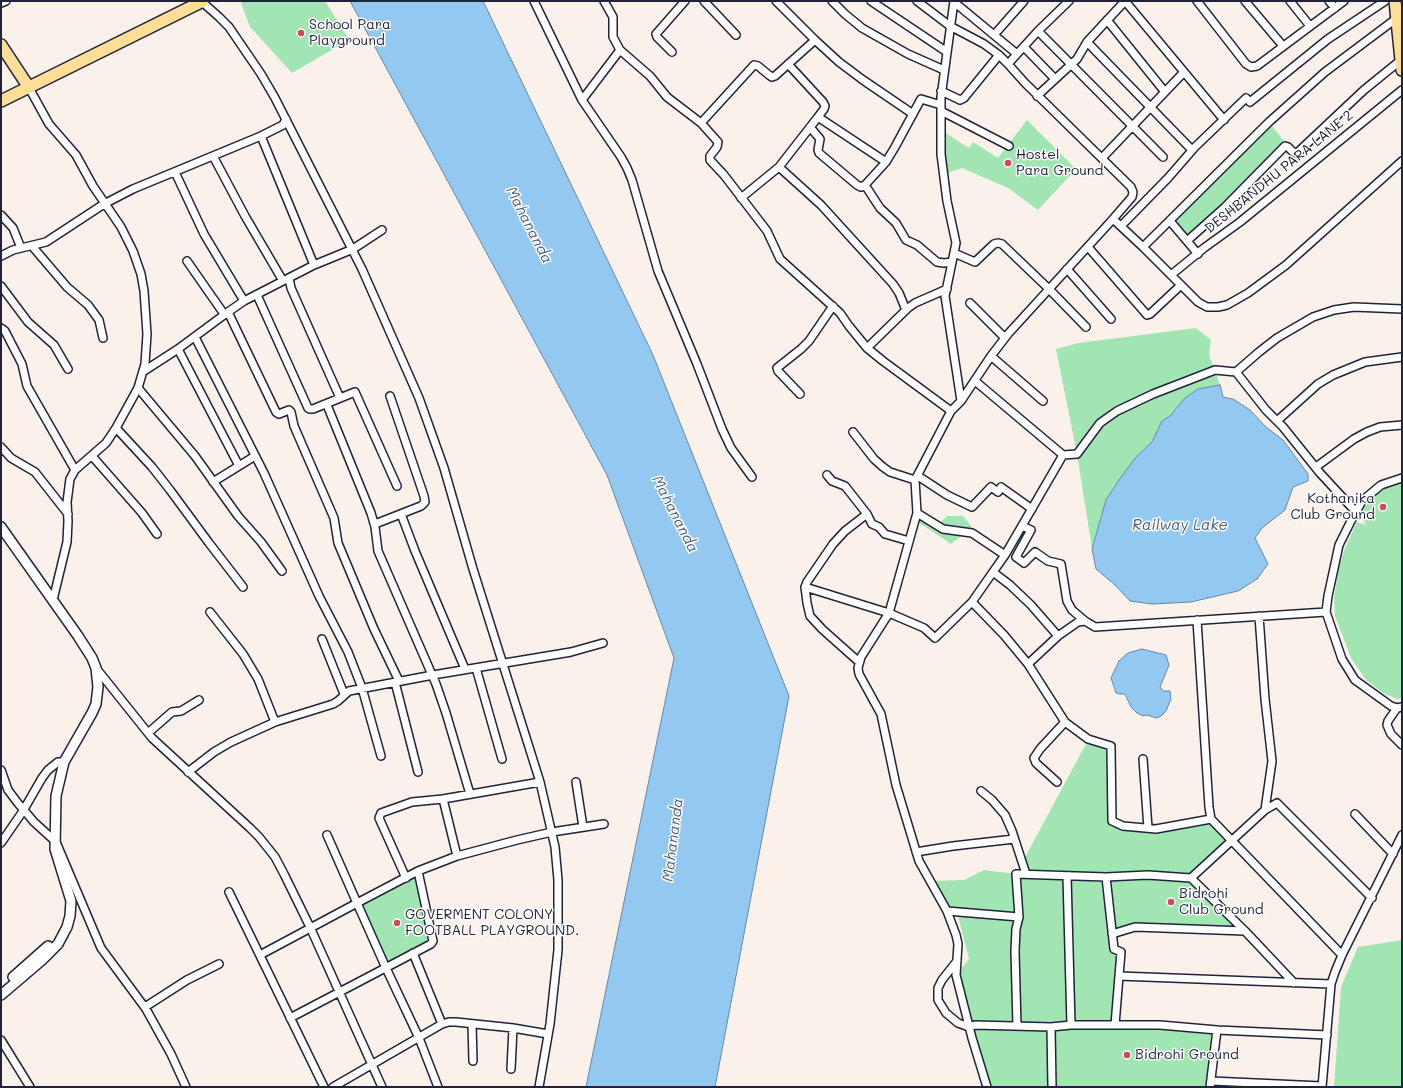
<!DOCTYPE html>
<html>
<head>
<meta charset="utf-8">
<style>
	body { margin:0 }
	#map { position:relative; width:1403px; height:1088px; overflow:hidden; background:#fbf1eb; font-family:Mali,sans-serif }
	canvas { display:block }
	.frame { position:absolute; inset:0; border:2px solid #22223b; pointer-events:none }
</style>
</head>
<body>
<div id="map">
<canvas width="1403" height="1088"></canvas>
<div class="frame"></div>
</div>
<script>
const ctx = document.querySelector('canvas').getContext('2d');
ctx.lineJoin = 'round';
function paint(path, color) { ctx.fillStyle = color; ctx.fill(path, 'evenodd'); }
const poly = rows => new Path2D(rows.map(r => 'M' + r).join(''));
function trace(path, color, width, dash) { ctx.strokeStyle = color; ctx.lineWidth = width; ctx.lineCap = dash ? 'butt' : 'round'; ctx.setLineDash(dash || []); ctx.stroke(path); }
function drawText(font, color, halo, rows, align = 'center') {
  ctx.font = font + ' Mali,sans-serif'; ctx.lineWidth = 3; ctx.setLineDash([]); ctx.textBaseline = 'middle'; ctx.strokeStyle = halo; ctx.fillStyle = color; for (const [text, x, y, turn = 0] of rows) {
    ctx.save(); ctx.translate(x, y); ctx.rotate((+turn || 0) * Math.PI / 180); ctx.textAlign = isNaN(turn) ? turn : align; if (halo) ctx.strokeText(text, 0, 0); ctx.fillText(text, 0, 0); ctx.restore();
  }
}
const green = poly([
	[243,1,325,1,349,40,292,73,250,27,241,3],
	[1027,120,1076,169,1038,210,1008,188,962,168,947,173,941,130,969,148,973,142,998,158],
	[1269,122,1287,145,1187,241,1171,221],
	[1196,328,1211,340,1209,355,1220,385,1198,389,1184,399,1170,416,1162,421,1152,442,1136,457,1119,480,1106,500,1092,549,1077,454,1056,349,1078,343],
	[1402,484,1402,698,1397,699,1383,693,1366,680,1351,658,1335,616,1334,598,1339,567,1345,548,1357,522,1366,525,1360,514,1369,501,1383,489],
	[917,513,940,523,947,516,963,516,972,527,951,544,915,520],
	[1087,742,1111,746,1116,823,1123,826,1156,829,1211,819,1229,839,1191,878,1238,928,1135,927,1112,934,1114,949,1121,952,1115,1025,1071,1025,1069,876,1067,875,1069,1023,1053,1025,975,1025,971,1026,1214,1028,1206,1087,987,1087,969,1027,956,975,969,959,957,912,1006,916,951,908,932,881,964,880,984,870,1016,874],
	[417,873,430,943,387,966,360,903],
	[1402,940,1402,1087,1334,1087,1341,987,1358,947]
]);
const water = poly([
	[350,1,483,1,653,355,789,696,715,1087,586,1087,674,658,607,475,350,1],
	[1220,385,1223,397,1233,399,1250,410,1266,427,1283,440,1308,474,1308,481,1293,487,1285,510,1262,528,1255,538,1268,564,1257,579,1238,591,1191,602,1152,604,1130,601,1114,584,1096,569,1092,549,1106,500,1119,480,1136,457,1152,442,1162,421,1170,416,1184,399,1198,389,1220,385],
	[1142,649,1166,655,1169,665,1160,687,1163,691,1170,691,1171,699,1166,711,1161,716,1157,718,1147,715,1143,716,1137,713,1131,707,1125,694,1120,694,1116,693,1111,678,1119,661,1128,653,1142,649]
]);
const street = poly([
	[201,1,219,17,229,27,261,74,275,98,362,269,419,398,444,468,473,569,540,782,555,847,558,880,558,950,550,1024,539,1087],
	[534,1,582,100,621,157,627,168,632,180,658,271,697,364,722,429,731,448,752,477],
	[604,1,613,17,613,37,620,50,650,76,667,97,701,123,718,142,717,147,710,156,710,160,724,175,767,231,780,259,840,313,849,326,867,348,883,361,951,411],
	[704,1,736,35],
	[776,1,815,40,839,62,863,80,913,114],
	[832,1,845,14,862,28,908,54,944,70],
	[871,1,947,52],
	[917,1,950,26,984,44,999,55,1008,64,1038,31,1069,1],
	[954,1,941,97,941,154,947,201,956,243,945,296,961,401,951,411,915,480,917,513,889,613,861,657,858,668,859,674,881,714,896,785,919,861,947,911,956,935,958,944,956,975,972,1038,987,1087],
	[1125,1,1224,120],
	[1197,1,1246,64,1251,67,1257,66,1344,1],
	[1245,1,1283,46],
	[1290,1,1310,26],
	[1329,1,1335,8],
	[954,2,1017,54],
	[1,3,6,1],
	[1107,20,1165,92],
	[1038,31,1163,157],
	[994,35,1024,1],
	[1087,42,1192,150],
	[1024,47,1055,79],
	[672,52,657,37,656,34,685,1],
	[788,64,823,102,825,106,824,109,818,117],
	[1008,64,1025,83,1131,187,1133,192,1132,197,1113,219],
	[28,86,49,124,76,155,93,186,121,227,133,251,141,274,144,291,147,334,145,364,138,388,116,428,106,443,75,470,70,479,67,502,68,521,67,542,53,600],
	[941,91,956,98,960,100,964,98,999,55],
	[1037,96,1077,59,1087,42,1125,1],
	[582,100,620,50],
	[941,111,1009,146],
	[701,123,754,65,758,66,769,75,772,77,775,76,815,40],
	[810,127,820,139,818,150,819,153,857,185,861,187,865,185,886,162,895,147,921,99,941,105],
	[261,136,314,265],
	[213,156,245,216,283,281],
	[1102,158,1184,72],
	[779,167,821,205,893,284,899,293,906,310],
	[175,172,204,234,244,301],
	[865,185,880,208,896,223,906,240,917,245,937,262,944,263,952,262],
	[741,198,779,167,818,117,886,162],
	[1,215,13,228,21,248],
	[1170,221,1198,254],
	[1121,226,1168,178,1195,147,1246,98,1250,102,1328,39,1385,1],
	[1187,241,1225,207,1285,146,1288,147,1293,152,1297,153,1364,90,1401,60],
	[32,246,67,287,88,305,99,320,103,338],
	[1088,247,1147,315,1150,314,1181,285],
	[1143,247,1198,302,1207,307,1218,307,1227,305,1248,293,1286,265,1402,161],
	[954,253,975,262,994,244,998,243,1002,244,1049,289,1086,327],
	[1,256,13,250,46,242,104,204,133,189,261,136,283,125,286,119],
	[187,261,224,314],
	[1067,269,1111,319],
	[1171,275,1204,248,1240,222,1402,90],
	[289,278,291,288,340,398],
	[1,286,28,322,54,345,68,369],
	[257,295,308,408,310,409,313,409,355,392,397,486],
	[970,303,1005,338],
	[228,312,276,412,279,414,289,410,291,412,294,426,334,518,338,543,374,629,399,681],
	[1,328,5,331,22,364,27,386,75,470],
	[195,337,264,473,319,596,348,652,362,688,381,756],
	[867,348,908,308,915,303,947,289],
	[178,349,239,466],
	[991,356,1043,401],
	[144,371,178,349,228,312,244,301,314,265,353,249,382,230],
	[1236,372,1259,352,1277,338,1313,317,1334,310,1354,307,1402,309],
	[975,381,1063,455,1077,454,1100,423,1117,411,1153,394,1215,370,1236,372,1266,410,1283,427,1320,473,1356,512],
	[138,388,195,456,238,516,261,542,282,571],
	[800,394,778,371,777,368,801,349,809,341,833,306],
	[961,401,991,356,1008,334,1113,219,1143,247,1269,122,1325,72,1397,18],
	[327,405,371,513,375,527,378,551,436,684,446,713,470,794],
	[1277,421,1318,384,1333,375,1365,362,1402,357],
	[116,428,152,467,170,490,209,543,243,587],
	[853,432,874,459,883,467,890,472,915,480],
	[1,447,11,458,35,472,68,514],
	[92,456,142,513,157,534],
	[1316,467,1354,439,1367,432,1380,427,1402,425],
	[827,475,832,481,845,486,867,514],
	[918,476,947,495,972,507,991,487,998,492,1001,487,1032,509],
	[1402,478,1381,485,1362,501,1352,519,1339,545,1328,596,1326,612,1342,659,1355,680,1391,706,1397,708,1402,707],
	[213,482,255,456],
	[917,513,943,529,972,533,1005,555],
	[401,514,415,551,465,669],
	[375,524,421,506,425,502,424,496,390,396],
	[1022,526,1031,530,1016,557,1024,563,1035,552,1048,561,1061,564,1067,601,1072,610,1085,621,1095,627,1326,612],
	[993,572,1010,585,1031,605,1058,636],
	[805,587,889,613,924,628,935,638,972,602,993,572,1005,555,1063,455],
	[972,602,1004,635,1028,664,1065,722,1088,739,1111,746,1112,821,1123,826,1156,829,1211,819],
	[210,612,243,654,258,679,275,722],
	[1197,620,1209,807,1211,819,1342,955],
	[322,639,344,694],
	[859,662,822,629,810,616,807,603,805,587,807,582,833,544,845,531,867,514,872,524,879,527,885,534,909,541],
	[1028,664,1058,636,1078,622,1085,621],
	[96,668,152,738,250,828,259,837,275,857,284,874,310,927,382,1087],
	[476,668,502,759],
	[395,682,418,772],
	[1397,708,1388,721,1387,725,1391,734,1402,745],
	[148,733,172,712,181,711,199,700],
	[1143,759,1148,828],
	[1,770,8,790,17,802,34,822,56,842,101,948,146,1009,171,1054,186,1087],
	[188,772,214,752,231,742,275,722,333,704,338,701,349,691,433,675,571,652,603,643],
	[576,782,583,827],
	[1057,782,1036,763,1034,758,1040,749,1065,722],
	[981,791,992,800,1005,815,1012,831,1026,874],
	[443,799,457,856],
	[1265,810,1277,803,1372,898],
	[1355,814,1393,854],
	[1,843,23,811,42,778,48,770,58,762,64,762],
	[916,852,953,846,1014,839],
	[418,871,457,856,517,840,552,832,604,824],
	[1067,876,1071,1025],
	[406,878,379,818,381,813,412,802,443,799,540,782],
	[1191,878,1245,931,1294,983],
	[229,892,324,1087],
	[947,911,1019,917,1016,874,1106,877],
	[1112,934,1135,927,1245,931],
	[413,953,442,1024],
	[260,955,357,903,386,968,419,1038,438,1087],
	[957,961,942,980,938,988,938,1000,946,1013,958,1023,969,1027,975,1025,1051,1027,1071,1025,1160,1025,1217,1030,1327,1035],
	[1119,976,1121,952,1114,949,1106,877,1148,875,1191,878,1265,810,1272,761,1265,699,1259,616],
	[145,1007,187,980,219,964],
	[290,1018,431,944,433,941,418,871,357,903,327,835],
	[472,1024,473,1061],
	[1115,1025,1119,976,1331,984],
	[1017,1026,1015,951,1016,929,1019,917],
	[1051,1027,1052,1087],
	[1,1040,30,1087],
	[511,1069,513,1028],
	[1211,1081,1322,1086],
	[333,1087,442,1024,449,1022,456,1022,513,1028,548,1034],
	[1210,1087,1217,1030],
	[1322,1087,1331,984,1335,972,1342,955,1402,835]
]);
const secondary = poly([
	[1,527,78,636,92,658,96,668,98,687,96,704,92,713,64,762,56,796,55,849,71,901,70,916,67,927,58,944,42,960,1,995],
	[13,977,48,946]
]);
const primary = poly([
	[1395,1,1402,70],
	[1,45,28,86],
	[1,101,203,1]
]);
const markers = [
	[301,33,4,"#d1495b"],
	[1008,163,4,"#d1495b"],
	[1383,507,4,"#d1495b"],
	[1171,902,4,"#d1495b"],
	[397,923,4,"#d1495b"],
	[1127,1055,4,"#d1495b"]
];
const poiNames = [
	["School Para",309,25],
	["Playground",309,41],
	["Hostel",1016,155],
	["Para Ground",1016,171],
	["Kothanika",1375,499,"right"],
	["Club Ground",1375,515,"right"],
	["Bidrohi",1179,894],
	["Club Ground",1179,910],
	["GOVERMENT COLONY",405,915],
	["FOOTBALL PLAYGROUND.",405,931],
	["Bidrohi Ground",1135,1055]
];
const streetNames = [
	["DESHBANDHU PARA LANE 2",1279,172,-39]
];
const waterNames = [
	["Mahananda",529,225,63],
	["Mahananda",675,514,63],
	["Railway Lake",1180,525],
	["Mahananda",673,840,-83]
];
paint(green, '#a1e6b2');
paint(water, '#93c8f1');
trace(water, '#6686a8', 1);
trace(street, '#22223b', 10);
trace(secondary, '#22223b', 12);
trace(primary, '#22223b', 14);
trace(street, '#fff', 7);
trace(secondary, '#fff', 9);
trace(primary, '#fcde96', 11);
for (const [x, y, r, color] of markers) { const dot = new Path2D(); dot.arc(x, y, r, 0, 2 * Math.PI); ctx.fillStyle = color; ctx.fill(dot); trace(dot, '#fff', 1.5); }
drawText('14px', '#22223b', '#fff', poiNames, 'left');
drawText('14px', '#22223b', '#fff', streetNames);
drawText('italic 15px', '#4a5c7b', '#fff', waterNames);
</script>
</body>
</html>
